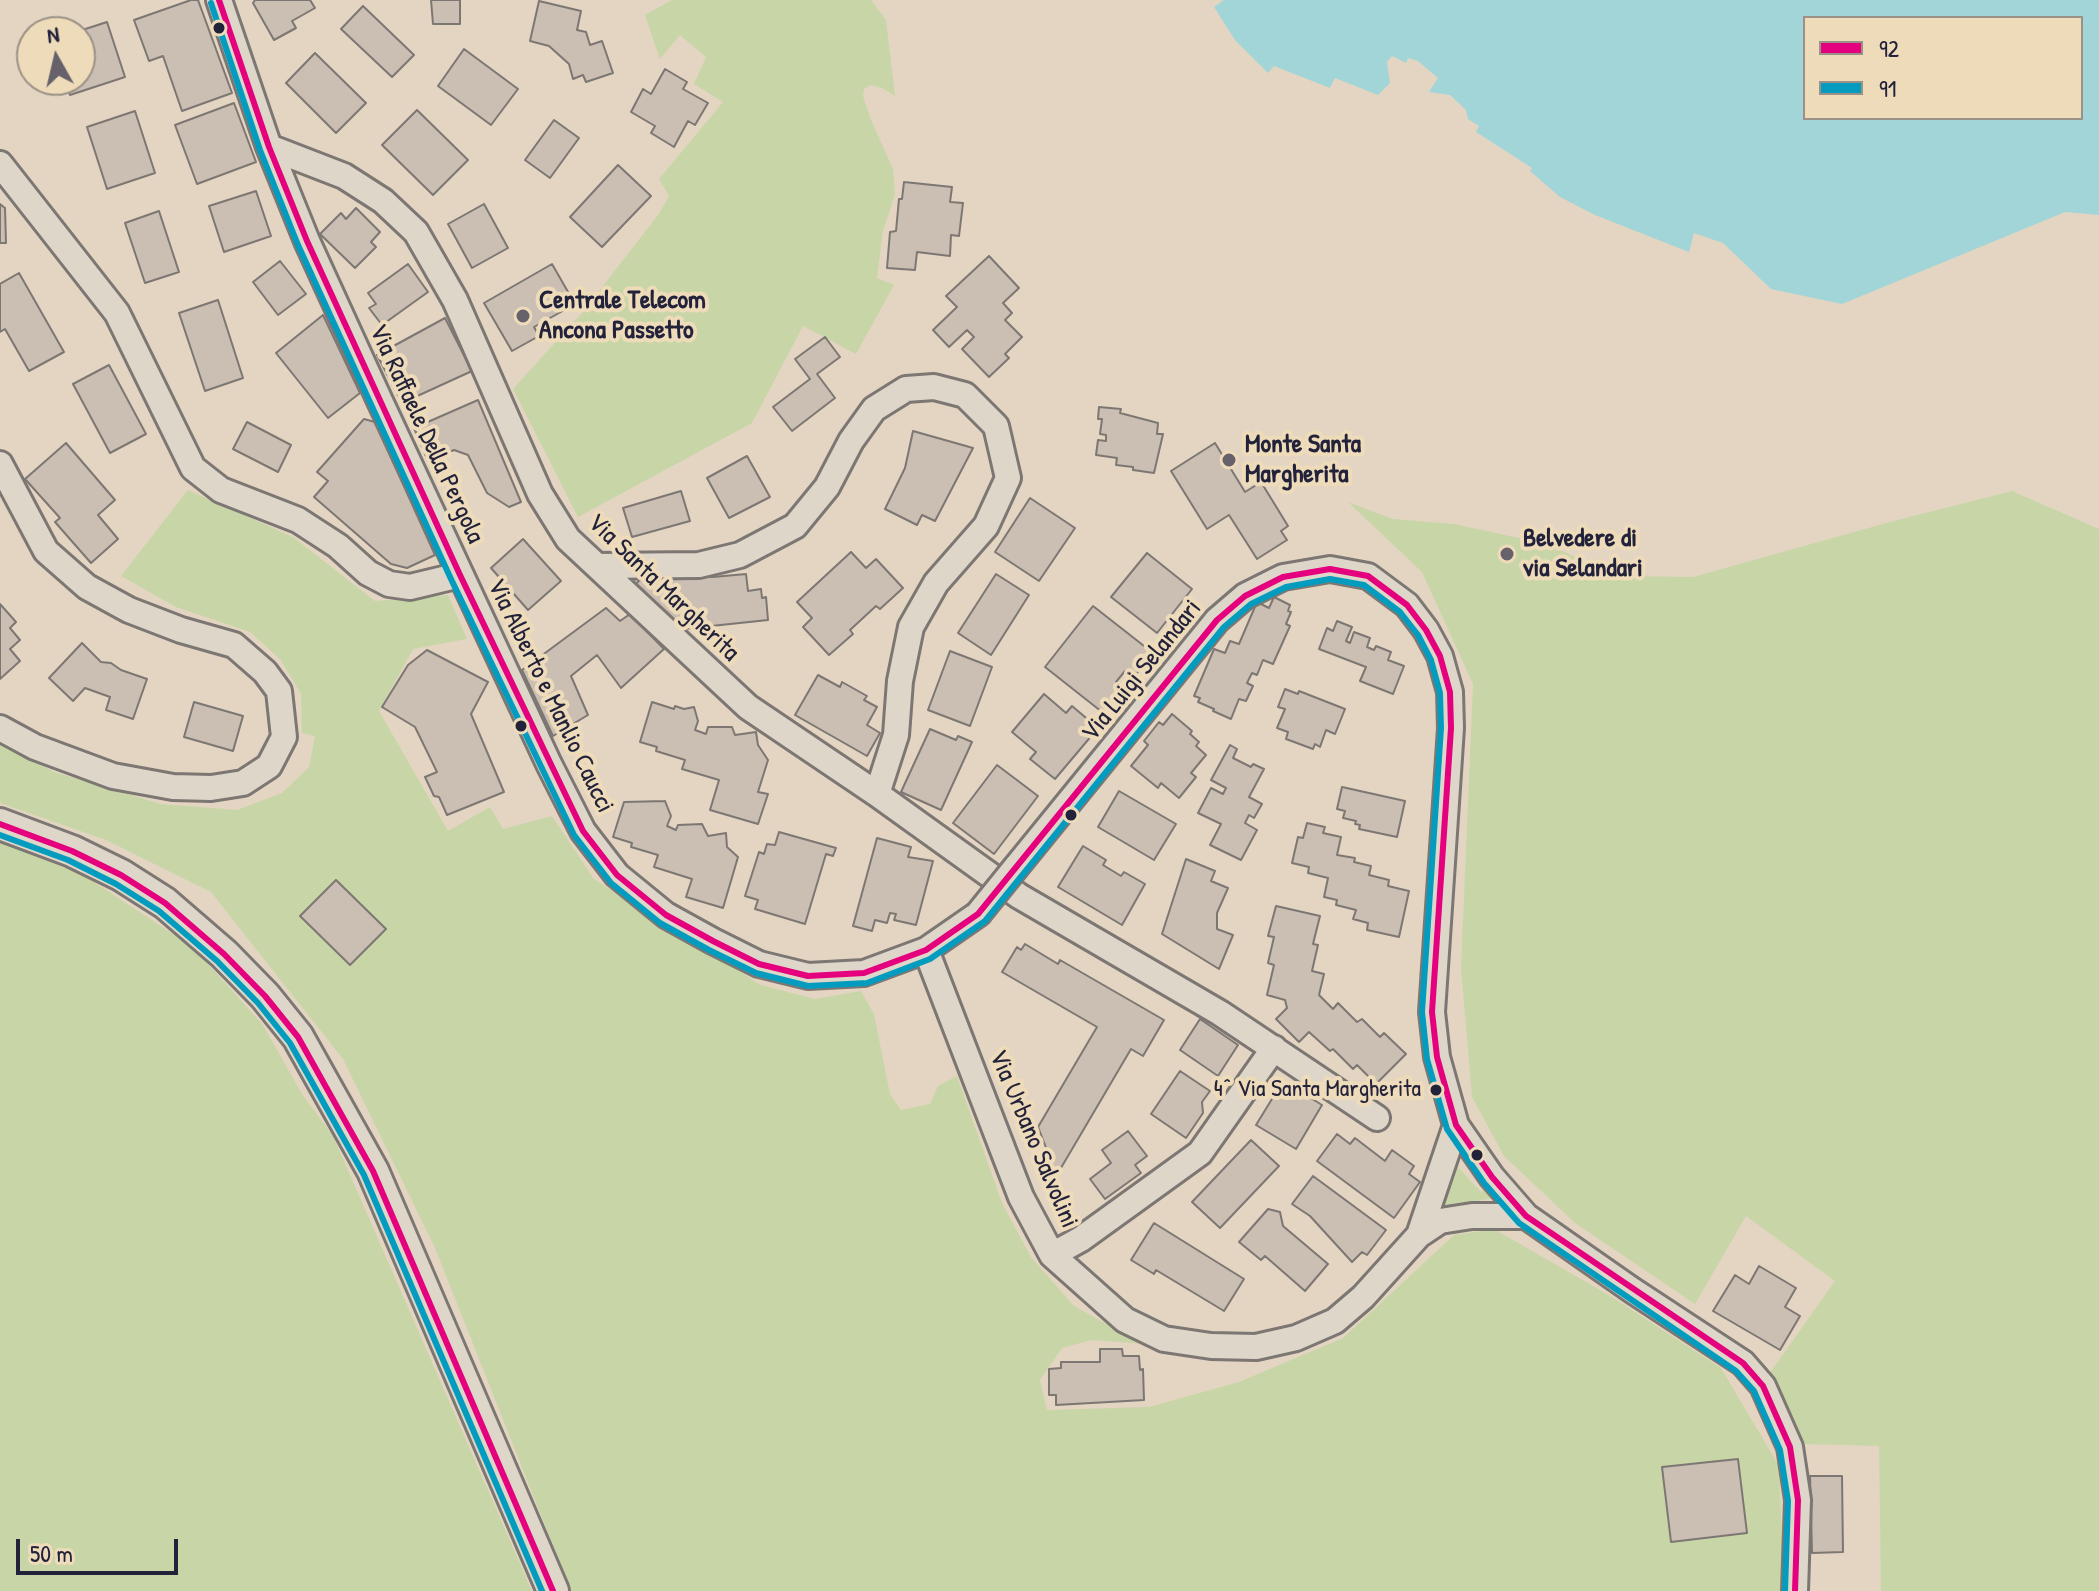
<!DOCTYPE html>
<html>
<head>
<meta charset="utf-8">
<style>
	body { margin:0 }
	#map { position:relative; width:2099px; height:1591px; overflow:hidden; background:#e3d5c2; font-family:"Patrick Hand",sans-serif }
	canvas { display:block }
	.legend { position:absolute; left:1803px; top:16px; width:280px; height:104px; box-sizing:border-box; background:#eedbb9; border:2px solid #9c9187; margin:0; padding:10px 14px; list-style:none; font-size:24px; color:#22223b }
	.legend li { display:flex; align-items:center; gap:16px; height:40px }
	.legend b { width:40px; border:2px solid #9c9187 }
	.north { position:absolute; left:16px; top:16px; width:80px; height:80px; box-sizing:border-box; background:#eedbb9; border:2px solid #9c9187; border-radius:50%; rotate:352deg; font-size:22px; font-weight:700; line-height:32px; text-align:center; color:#22223b }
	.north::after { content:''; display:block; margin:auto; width:28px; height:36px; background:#66616a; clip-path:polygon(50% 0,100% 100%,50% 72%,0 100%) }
	.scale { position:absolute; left:16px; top:1539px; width:162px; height:36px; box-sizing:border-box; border:4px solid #22223b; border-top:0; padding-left:10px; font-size:24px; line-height:28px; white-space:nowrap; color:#22223b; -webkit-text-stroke:6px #eedbb9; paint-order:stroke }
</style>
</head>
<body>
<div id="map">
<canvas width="2099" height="1591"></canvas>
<ul class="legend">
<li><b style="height:10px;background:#e5007d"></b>92</li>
<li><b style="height:10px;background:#039cbf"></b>91</li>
</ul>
<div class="north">N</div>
<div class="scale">50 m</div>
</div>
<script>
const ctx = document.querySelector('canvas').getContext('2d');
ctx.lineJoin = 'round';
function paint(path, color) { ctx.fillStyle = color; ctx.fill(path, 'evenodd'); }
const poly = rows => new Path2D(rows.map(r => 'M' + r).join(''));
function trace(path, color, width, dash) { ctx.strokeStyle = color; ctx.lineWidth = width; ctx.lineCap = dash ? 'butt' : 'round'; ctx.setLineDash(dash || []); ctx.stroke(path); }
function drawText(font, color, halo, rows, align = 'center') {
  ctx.font = font + ' "Patrick Hand",sans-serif'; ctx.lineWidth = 8; ctx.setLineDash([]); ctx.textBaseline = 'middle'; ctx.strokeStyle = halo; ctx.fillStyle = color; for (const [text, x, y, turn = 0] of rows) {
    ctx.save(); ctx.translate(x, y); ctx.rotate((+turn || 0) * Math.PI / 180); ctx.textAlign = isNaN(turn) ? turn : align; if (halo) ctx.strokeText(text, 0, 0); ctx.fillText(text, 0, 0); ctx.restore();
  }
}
const green = poly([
	[672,0,871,0,886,20,895,96,882,88,870,85,864,89,863,96,871,120,893,169,895,194,883,231,877,278,894,285,856,354,803,326,752,423,578,517,513,389,582,313,658,215,669,196,659,179,723,102,694,84,706,57,680,35,660,59,645,15],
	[188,490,293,537,375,601,448,595,467,639,413,649,379,711,448,831,490,807,503,829,552,816,594,879,761,985,815,999,861,991,874,1014,890,1094,901,1110,930,1104,938,1086,957,1076,1002,1203,1031,1257,1074,1306,1143,1344,1092,1340,1062,1348,1040,1380,1047,1410,1149,1407,1239,1382,1343,1338,1454,1235,1494,1229,1612,1297,1721,1368,1779,1466,1784,1591,571,1591,435,1248,343,1059,211,892,106,840,0,803,0,741,54,772,161,804,237,810,282,793,309,767,315,736,302,733,301,694,280,659,250,632,176,607,121,576],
	[2012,491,2099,529,2099,1591,1881,1591,1879,1446,1800,1444,1769,1374,1835,1281,1746,1216,1695,1304,1575,1223,1504,1156,1472,1097,1461,967,1473,684,1422,572,1348,502,1393,519,1454,524,1547,544,1617,576,1693,577,1890,522],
	[0,842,83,875,193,947,263,1025,302,1094,333,1136,532,1591,0,1591],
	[1458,1167,1481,1192,1485,1189,1493,1198,1443,1207]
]);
const water = poly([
	[1224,0,2099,0,2099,215,2065,212,1842,304,1771,289,1723,243,1694,233,1689,252,1595,215,1560,197,1530,171,1532,168,1476,132,1479,126,1468,119,1466,110,1450,95,1429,92,1438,78,1418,61,1408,58,1406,63,1392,56,1387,62,1390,83,1378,95,1335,78,1330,88,1274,66,1268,73,1235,40,1214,7],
	[1805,18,2081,18,2081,118,1805,118]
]);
const building = poly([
	[191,0,198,0,232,93,182,111,163,56,149,61,134,20,191,0],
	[255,0,310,0,315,8,292,21,296,28,274,40,253,3,255,0],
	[431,0,460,0,460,24,433,24,431,0],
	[539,1,581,11,577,30,586,32,590,45,602,41,613,73,586,82,583,75,573,79,569,64,549,46,530,41,539,1],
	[363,6,414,55,392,77,341,29,363,6],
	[107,22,125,77,70,95,65,80,80,80,80,32,76,32,107,22],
	[464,49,518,89,491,125,438,86,464,49],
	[315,53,366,103,336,133,286,83,315,53],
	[665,69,687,82,683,89,708,103,695,125,688,121,674,147,651,133,655,126,631,112,643,89,651,94,665,69],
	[234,103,256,162,197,184,175,125,234,103],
	[417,110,468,160,433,195,382,145,417,110],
	[135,111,155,173,107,189,87,127,135,111],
	[554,120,579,138,550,178,525,160,554,120],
	[618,165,651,196,602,247,570,217,618,165],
	[904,182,952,187,950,202,963,203,959,236,951,235,950,256,917,252,915,270,887,268,890,232,896,231,899,199,902,199,904,182],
	[256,191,271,236,224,252,209,206,256,191],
	[0,204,5,208,6,243,0,243,0,204],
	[484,204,508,248,472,268,448,224,484,204],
	[356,208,380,232,371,242,376,247,355,268,320,234,341,213,346,219,356,208],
	[159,211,179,272,145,283,125,223,159,211],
	[989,256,1019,288,1003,303,1012,313,1005,320,1022,337,1005,354,1009,358,989,377,962,349,974,337,967,330,949,347,933,330,957,307,946,296,989,256],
	[280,261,306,294,278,315,253,282,280,261],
	[408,264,428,292,382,325,369,308,376,304,368,293,408,264],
	[552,264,575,304,534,327,539,336,512,351,484,303,552,264],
	[19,273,64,352,29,371,5,329,0,332,0,284,19,273],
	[218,300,243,378,205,391,179,313,218,300],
	[323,315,360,393,328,418,276,353,323,315],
	[445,318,472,371,402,403,377,355,445,318],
	[825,337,840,357,817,374,835,398,792,431,773,407,810,379,795,359,825,337],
	[109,365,146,434,110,453,73,384,109,365],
	[478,400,521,502,509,507,487,493,468,455,454,450,428,461,414,428,478,400],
	[1099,407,1121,409,1120,413,1158,423,1157,434,1163,434,1154,473,1133,470,1133,467,1116,465,1117,458,1096,455,1098,440,1106,441,1106,435,1100,434,1102,419,1098,419,1099,407],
	[364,419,375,422,435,555,407,568,391,564,314,497,328,481,317,472,364,419],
	[247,422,291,445,278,472,233,449,247,422],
	[913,431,973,448,935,521,922,515,917,525,885,509,905,468,913,431],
	[66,443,115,500,98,515,118,539,91,563,55,522,60,518,25,479,66,443],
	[1215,443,1245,492,1261,482,1288,526,1281,531,1287,540,1257,559,1229,515,1207,529,1171,471,1215,443],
	[747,456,770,497,729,518,707,478,747,456],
	[681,491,690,521,632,537,623,508,681,491],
	[1030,498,1075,528,1039,581,995,552,1030,498],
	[523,539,561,581,528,610,491,568,523,539],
	[851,552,866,568,876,559,903,588,880,609,876,606,850,630,853,634,829,655,803,627,812,618,797,602,851,552],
	[1147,553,1192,589,1157,633,1111,597,1147,553],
	[746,574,748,591,761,589,762,598,766,597,768,620,683,629,636,584,642,577,713,577,746,574],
	[996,574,1029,595,991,655,958,633,996,574],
	[1274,597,1290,605,1288,611,1291,612,1286,624,1290,626,1273,664,1263,660,1257,675,1252,673,1247,683,1253,686,1246,701,1239,699,1231,719,1213,711,1214,709,1198,702,1200,698,1194,696,1214,649,1225,653,1230,641,1239,644,1257,602,1269,608,1274,597],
	[0,604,16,622,10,628,20,640,10,649,20,661,0,679,0,604],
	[1093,606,1153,653,1133,678,1125,671,1116,682,1122,687,1102,712,1045,667,1093,606],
	[606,608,620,621,630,614,664,649,621,688,597,655,571,676,588,715,553,736,522,670,606,608],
	[1337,621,1352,627,1346,641,1350,643,1354,632,1370,638,1367,647,1374,650,1376,646,1391,652,1388,660,1404,666,1393,694,1360,681,1366,667,1319,649,1327,628,1333,631,1337,621],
	[82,643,101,662,111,663,121,670,147,679,133,719,106,710,110,697,85,688,73,701,49,678,82,643],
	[427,650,488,682,471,714,504,792,447,815,439,797,434,796,425,777,437,772,415,727,382,707,408,665,427,650],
	[950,651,992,667,970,726,928,710,950,651],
	[818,675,840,687,842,682,867,696,864,700,877,707,867,725,880,733,867,756,795,715,818,675],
	[1285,689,1298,694,1299,691,1345,709,1335,734,1326,730,1320,747,1315,744,1313,749,1286,739,1288,732,1277,728,1285,709,1278,707,1285,689],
	[1044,694,1066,713,1072,706,1098,728,1055,779,1030,759,1036,752,1012,732,1044,694],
	[194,702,243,716,233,751,184,737,194,702],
	[652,702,674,709,675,706,684,709,694,707,698,721,695,730,706,734,708,727,732,727,735,735,756,732,758,745,768,760,758,792,768,794,758,824,710,810,719,780,682,769,685,760,656,751,657,747,640,742,652,702],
	[1172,714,1192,731,1190,734,1199,742,1196,746,1206,755,1191,773,1196,777,1179,798,1161,783,1158,788,1131,766,1148,745,1144,741,1159,722,1163,725,1172,714],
	[930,729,956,740,958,736,972,742,941,810,901,792,930,729],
	[1230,745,1237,749,1233,758,1251,767,1253,764,1264,769,1249,797,1262,804,1254,818,1249,815,1245,823,1257,830,1241,860,1210,845,1221,824,1198,813,1211,788,1223,794,1226,788,1211,780,1230,745],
	[997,765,1038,796,994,854,953,823,997,765],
	[1342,787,1405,801,1397,837,1359,829,1360,825,1355,824,1356,821,1343,818,1345,811,1337,809,1342,787],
	[1119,791,1176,824,1154,860,1098,827,1119,791],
	[665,801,671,816,667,826,676,830,678,825,702,824,708,836,726,833,727,847,738,857,723,908,686,897,692,879,654,867,658,855,631,847,632,843,613,837,624,802,665,801],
	[1307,823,1325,827,1323,833,1341,837,1337,855,1355,858,1354,862,1371,866,1369,875,1389,880,1388,886,1409,891,1399,937,1367,930,1368,923,1353,919,1356,910,1336,905,1337,900,1324,897,1328,878,1308,873,1309,867,1292,863,1298,837,1303,838,1307,823],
	[779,832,836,848,833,856,826,854,805,924,755,909,758,900,745,896,759,852,764,854,767,844,775,845,779,832],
	[877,838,911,847,908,857,933,861,916,925,894,920,896,914,890,913,887,923,875,920,872,931,853,926,877,838],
	[1083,846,1106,860,1103,865,1121,876,1124,872,1145,884,1122,925,1058,887,1083,846],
	[1186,859,1215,871,1211,881,1228,888,1217,913,1217,929,1233,935,1219,969,1162,934,1186,859],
	[336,880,386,929,350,965,300,916,336,880],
	[1276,906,1320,916,1313,944,1318,945,1312,971,1324,974,1319,995,1333,1009,1338,1003,1357,1022,1362,1019,1380,1037,1384,1033,1406,1054,1376,1084,1357,1065,1353,1069,1333,1049,1330,1051,1309,1032,1299,1042,1276,1019,1287,1008,1285,1000,1267,995,1274,965,1268,963,1274,937,1268,936,1276,906],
	[1025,944,1058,964,1060,960,1164,1020,1143,1056,1131,1049,1058,1173,1049,1168,1052,1163,1038,1127,1097,1027,1002,972,1017,947,1021,950,1025,944],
	[1200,1019,1238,1045,1218,1076,1180,1050,1200,1019],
	[1180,1071,1210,1091,1202,1102,1203,1113,1186,1138,1151,1114,1180,1071],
	[1283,1081,1322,1105,1296,1149,1256,1125,1283,1081],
	[1128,1131,1147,1156,1135,1165,1141,1173,1105,1199,1090,1179,1111,1163,1102,1150,1128,1131],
	[1337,1134,1350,1144,1355,1138,1385,1161,1392,1150,1414,1166,1409,1174,1420,1182,1394,1218,1317,1161,1337,1134],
	[1251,1140,1279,1166,1220,1228,1192,1202,1251,1140],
	[1313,1176,1386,1230,1367,1255,1362,1252,1352,1262,1310,1216,1292,1204,1313,1176],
	[1268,1209,1280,1212,1283,1226,1328,1264,1305,1291,1265,1256,1261,1260,1239,1242,1268,1209],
	[1154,1223,1244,1279,1224,1311,1156,1270,1154,1274,1131,1260,1154,1223],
	[1759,1266,1796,1288,1785,1307,1800,1316,1780,1350,1713,1311,1735,1275,1749,1284,1759,1266],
	[1100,1349,1122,1349,1123,1356,1139,1356,1140,1370,1143,1369,1144,1400,1056,1405,1056,1395,1049,1395,1049,1369,1061,1368,1061,1362,1100,1362,1100,1349],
	[1738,1459,1747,1533,1671,1542,1662,1467,1738,1459],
	[1810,1476,1842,1476,1843,1552,1812,1553,1810,1476]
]);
const minor = poly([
	[219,0,269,147,307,241,380,401,549,764,583,831,617,875,666,915,713,941,759,964,808,976,864,973,926,950,978,914],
	[269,147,344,176,383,201,416,232,455,300,540,494,568,539,748,707,877,794,1019,896,1220,1013,1377,1118],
	[0,164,117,313,193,468,221,490,298,520,338,546,368,573,389,584,410,587,460,575],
	[0,464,46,551,87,587,129,610,181,630,234,645,265,672,279,691,284,737,269,766,243,783,211,788,173,787,113,776,35,747,0,728],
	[597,566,699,565,740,555,795,526,827,487,851,441,874,409,906,389,934,387,965,395,996,426,1008,478,986,526,936,583,911,627,900,681,896,735,877,794],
	[1016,867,1217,620,1245,596,1283,577,1330,569,1368,576,1407,605,1426,630,1440,656,1450,692,1451,728,1432,1012,1437,1057,1456,1125,1492,1177,1526,1216,1632,1290,1743,1363,1763,1386,1790,1447,1798,1500,1795,1591],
	[926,950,1021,1197,1052,1255,1125,1320,1164,1339,1211,1346,1256,1347,1296,1338,1335,1321,1363,1297,1419,1235,1440,1221,1472,1216,1526,1216],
	[1419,1235,1456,1125],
	[1052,1255,1081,1239,1200,1153,1274,1048]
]);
const major = poly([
	[0,824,72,851,121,875,165,903,224,954,265,996,298,1037,373,1171,553,1591]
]);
const minorBridge = poly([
	[978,914,1016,867]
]);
const bus1 = poly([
	[219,0,269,147,307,241,460,575,583,831,617,875,666,915,713,941,759,964,808,976,864,973,926,950,978,914,1217,620,1245,596,1283,577,1330,569,1368,576,1407,605,1426,630,1440,656,1450,692,1451,728,1432,1012,1437,1057,1456,1125,1492,1177,1526,1216,1743,1363,1763,1386,1790,1447,1798,1500,1795,1591],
	[0,824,72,851,121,875,165,903,224,954,265,996,298,1037,373,1171,553,1591]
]);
const bus2 = poly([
	[211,3,260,150,298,245,451,579,574,835,611,883,660,923,709,950,756,973,808,986,867,983,930,959,985,921,1224,627,1251,604,1286,587,1330,579,1364,585,1400,612,1418,635,1431,660,1440,693,1441,728,1422,1012,1427,1059,1447,1129,1484,1183,1519,1223,1736,1371,1754,1391,1780,1450,1788,1501,1785,1591],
	[0,835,68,860,116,884,159,911,217,961,258,1003,290,1043,364,1175,542,1591]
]);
const markers = [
	[219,28,7,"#22223b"],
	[523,316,8,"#66616a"],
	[1229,460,8,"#66616a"],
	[1507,554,8,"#66616a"],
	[521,726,7,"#22223b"],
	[1071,815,7,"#22223b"],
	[1436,1090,7,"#22223b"],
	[1477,1155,7,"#22223b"]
];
const busNames = [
	["4^ Via Santa Margherita",1421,1090]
];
const poiNames = [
	["Centrale Telecom",539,301],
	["Ancona Passetto",539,331],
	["Monte Santa",1245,445],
	["Margherita",1245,475],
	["Belvedere di",1523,539],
	["via Selandari",1523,569]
];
const streetNames = [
	["Via Raffaele Della Pergola",426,434,65],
	["Via Santa Margherita",663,588,44],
	["Via Luigi Selandari",1142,671,-51],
	["Via Alberto e Manlio Caucci",550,696,64],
	["Via Urbano Salvolini",1033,1139,67]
];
paint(green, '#c8d6a7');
paint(water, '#a2d5d8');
paint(building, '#cbbeb2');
trace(building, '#7d7773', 2);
trace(minor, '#7d7773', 30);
trace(major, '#7d7773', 36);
trace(minor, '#ded6c9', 24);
trace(major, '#ded6c9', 30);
trace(minorBridge, '#7d7773', 30, []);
trace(minorBridge, '#ded6c9', 24);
trace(bus1, '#e5007d', 6);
trace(bus2, '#039cbf', 6);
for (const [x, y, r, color] of markers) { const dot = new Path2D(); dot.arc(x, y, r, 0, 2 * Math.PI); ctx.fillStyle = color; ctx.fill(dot); trace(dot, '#eedbb9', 3); }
drawText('24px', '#22223b', '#eedbb9', busNames, 'right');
drawText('bold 26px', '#22223b', '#eedbb9', poiNames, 'left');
drawText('26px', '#22223b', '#eedbb9', streetNames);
</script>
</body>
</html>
